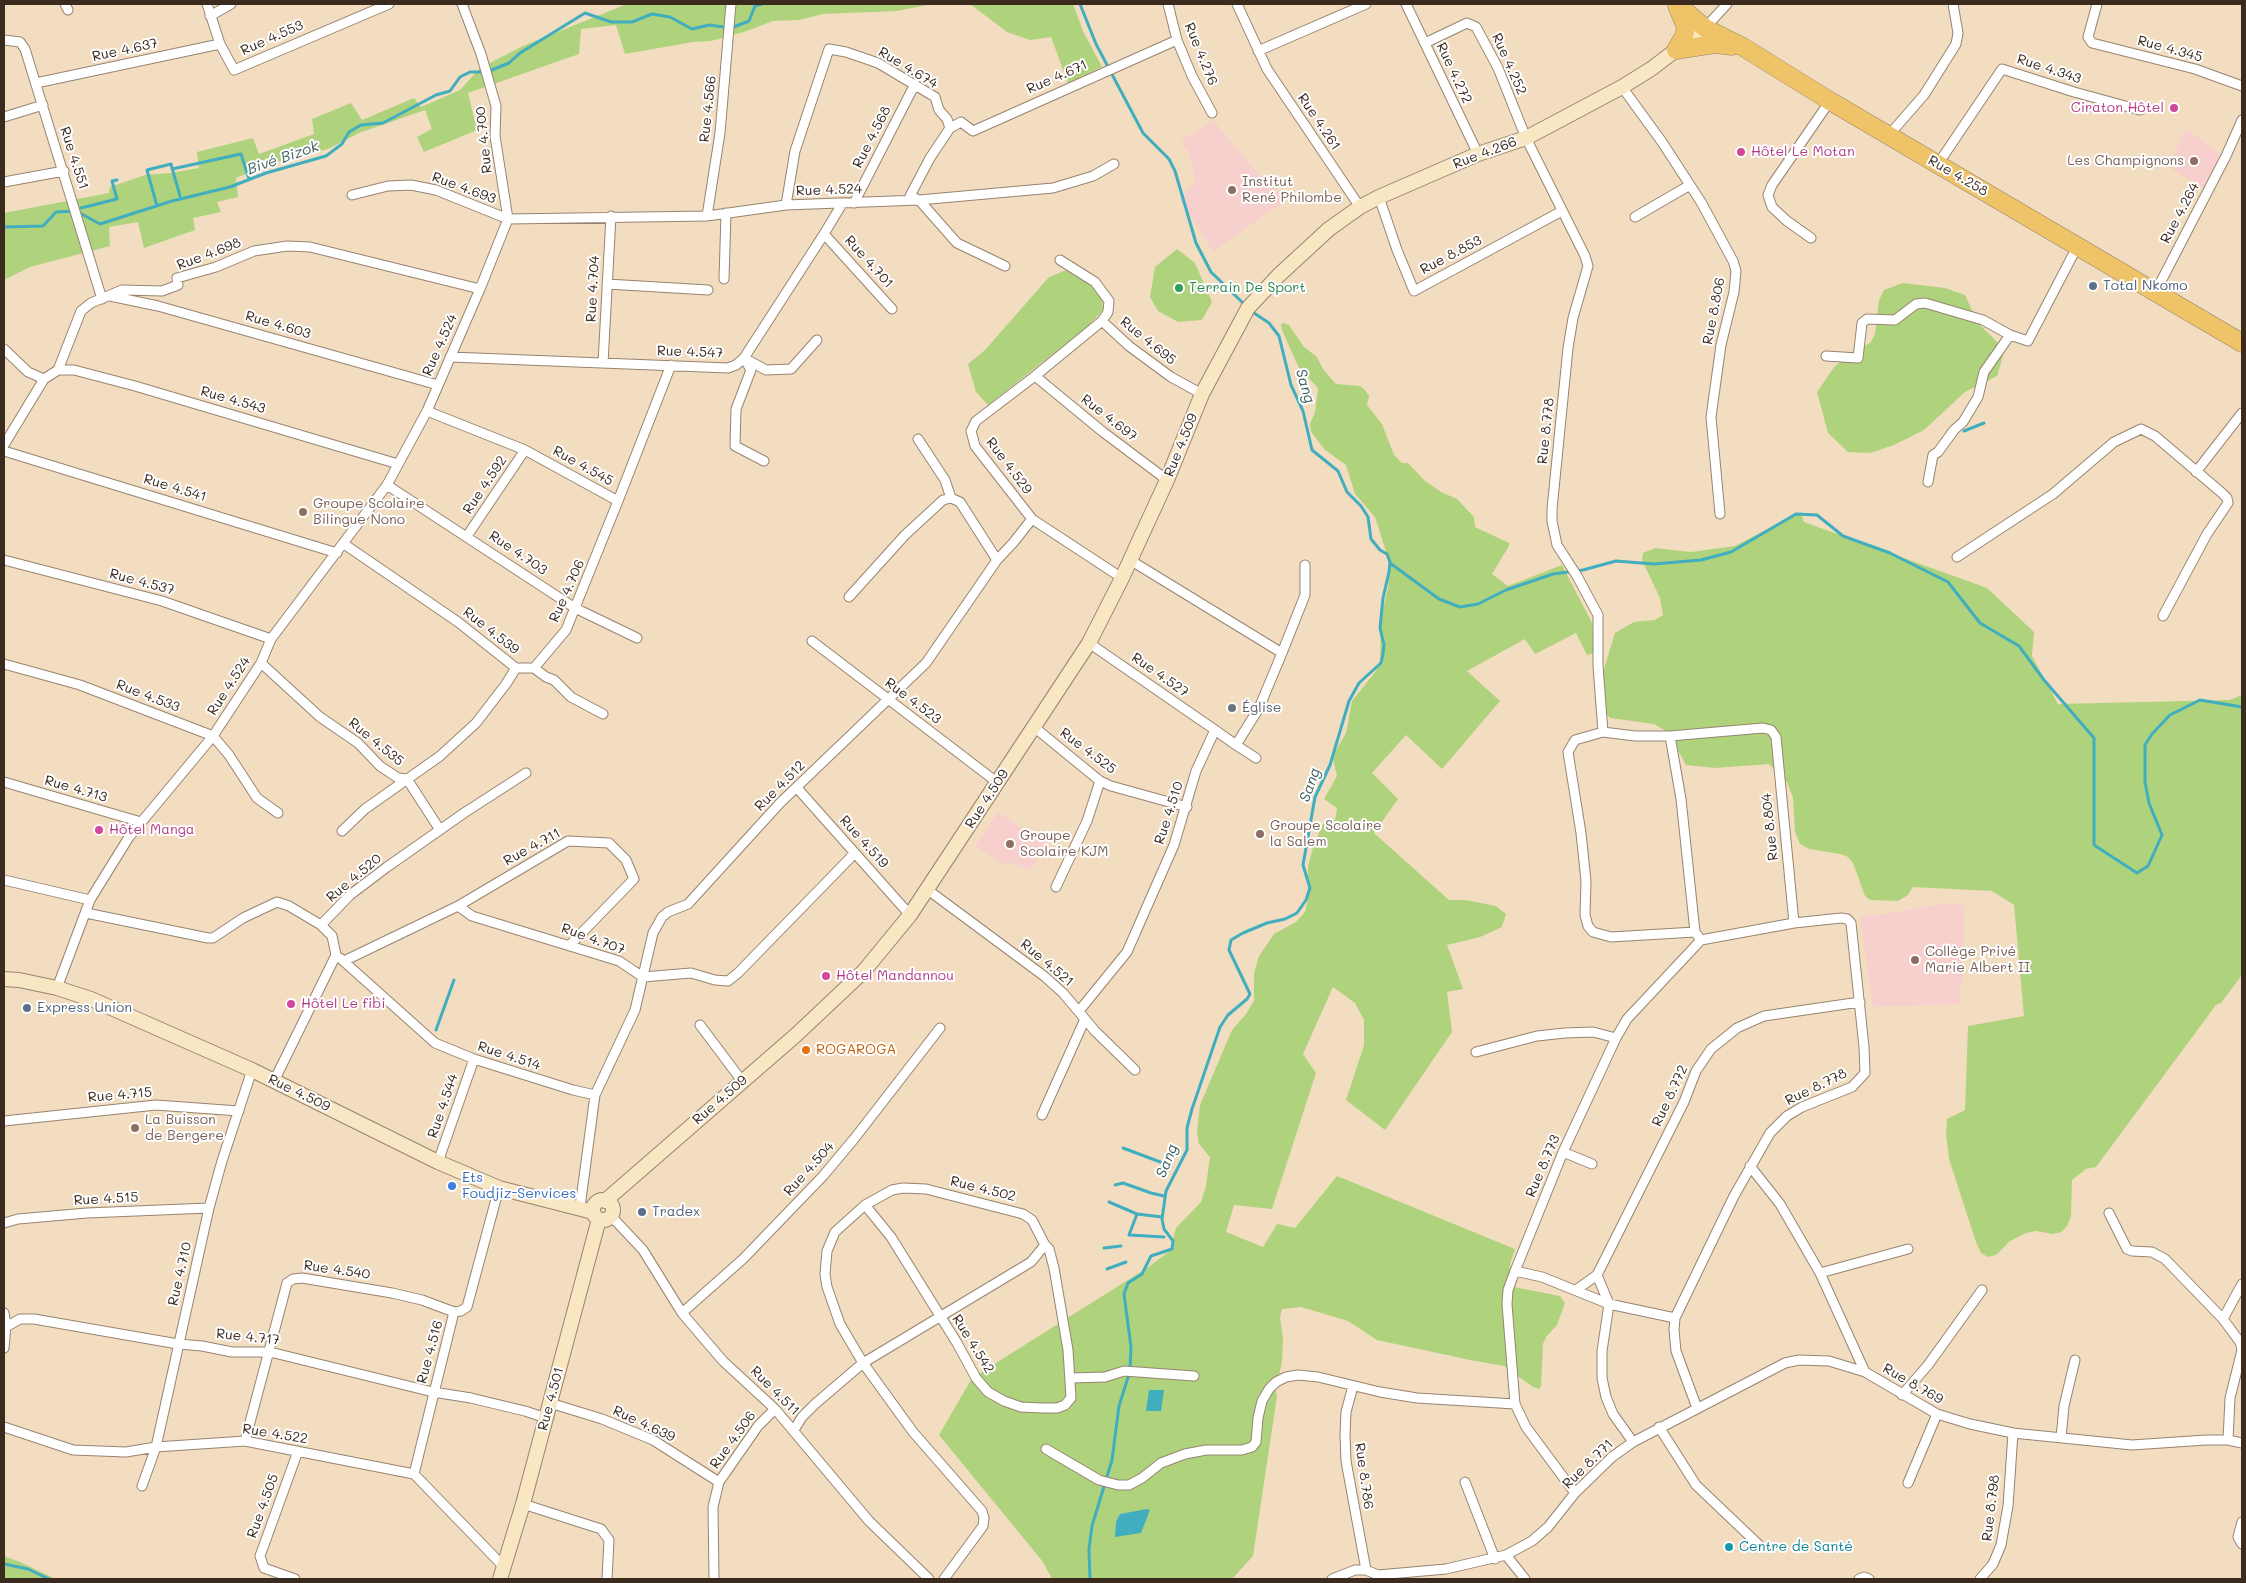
<!DOCTYPE html>
<html>
<head>
<meta charset="utf-8">
<style>
	body { margin:0 }
	#map { position:relative; width:2246px; height:1583px; overflow:hidden; background:#f3ddc1; font-family:Mali,sans-serif }
	canvas { display:block }
	.frame { position:absolute; inset:0; border:5px solid #3b2a1e; pointer-events:none }
</style>
</head>
<body>
<div id="map">
<canvas width="2246" height="1583"></canvas>
<div class="frame"></div>
</div>
<script>
const ctx = document.querySelector('canvas').getContext('2d');
ctx.lineJoin = 'round';
function paint(path, color) { ctx.fillStyle = color; ctx.fill(path, 'evenodd'); }
const poly = rows => new Path2D(rows.map(r => 'M' + r).join(''));
function trace(path, color, width, dash) { ctx.strokeStyle = color; ctx.lineWidth = width; ctx.lineCap = dash ? 'butt' : 'round'; ctx.setLineDash(dash || []); ctx.stroke(path); }
function drawText(font, color, halo, rows, align = 'center') {
  ctx.font = font + ' Mali,sans-serif'; ctx.lineWidth = 4; ctx.setLineDash([]); ctx.textBaseline = 'middle'; ctx.strokeStyle = halo; ctx.fillStyle = color; for (const [text, x, y, turn = 0] of rows) {
    ctx.save(); ctx.translate(x, y); ctx.rotate((+turn || 0) * Math.PI / 180); ctx.textAlign = isNaN(turn) ? turn : align; if (halo) ctx.strokeText(text, 0, 0); ctx.fillText(text, 0, 0); ctx.restore();
  }
}
const built = poly([
	[1213,120,1263,179,1287,199,1213,252,1180,199,1196,180,1188,152,1181,141],
	[2186,128,2220,154,2203,188,2168,167],
	[998,812,1030,834,1040,838,1042,835,1046,837,1044,840,1046,841,1031,871,1011,862,1008,866,975,847],
	[1948,903,1964,905,1963,982,1960,984,1960,1004,1873,1007,1860,916,1878,915]
]);
const green = poly([
	[627,4,932,4,897,11,823,14,799,20,773,21,747,31,711,41,693,42,625,54,616,25,581,29,579,54,468,93,477,130,424,152,417,137,432,129,425,110,359,133,328,149,273,163,236,178,238,197,217,202,221,212,193,218,195,230,144,248,138,222,109,227,110,246,30,267,4,280,4,213,109,193,110,187,145,175,170,173,199,168,197,152,253,138,259,154,314,134,312,119,351,103,362,120,414,98,421,107,460,90,480,68,525,45],
	[970,4,1073,4,1083,31,1102,67,1068,83,1051,37,1030,40,1007,32],
	[1177,249,1195,263,1212,302,1202,320,1178,322,1158,311,1150,297,1155,267],
	[1066,270,1086,281,1102,297,1103,310,1087,327,988,405,976,392,968,364,985,350,1049,277],
	[1903,283,1945,288,1965,295,1978,323,2001,346,2003,356,1997,376,1965,392,1924,430,1894,445,1870,453,1848,452,1828,433,1817,392,1835,366,1871,342,1875,334,1879,300,1884,290],
	[1283,323,1289,325,1304,347,1317,357,1323,369,1336,384,1360,386,1365,390,1369,396,1367,405,1382,424,1394,455,1402,463,1408,463,1425,481,1441,492,1457,499,1474,517,1475,527,1509,543,1509,546,1492,574,1508,586,1562,565,1592,623,1594,653,1587,655,1576,633,1535,654,1525,639,1467,671,1500,701,1442,769,1406,735,1372,773,1398,799,1374,833,1449,900,1465,900,1496,906,1506,914,1502,927,1480,937,1447,945,1463,989,1447,992,1452,1032,1385,1130,1346,1100,1364,1045,1364,1020,1355,1003,1333,987,1303,1054,1316,1073,1272,1209,1234,1205,1226,1232,1263,1247,1277,1224,1295,1228,1337,1176,1515,1249,1510,1264,1509,1286,1560,1296,1565,1303,1557,1325,1546,1337,1543,1344,1541,1386,1539,1389,1533,1387,1504,1366,1470,1360,1377,1340,1348,1321,1301,1307,1282,1309,1280,1318,1283,1339,1282,1362,1279,1376,1273,1380,1277,1396,1253,1556,1232,1579,1052,1579,1043,1562,939,1435,972,1378,1147,1268,1174,1248,1173,1238,1176,1228,1201,1202,1206,1186,1210,1157,1199,1144,1197,1132,1200,1105,1232,1030,1246,1014,1254,1001,1254,973,1259,956,1274,934,1296,922,1305,912,1308,899,1308,866,1314,844,1323,824,1328,820,1335,820,1337,808,1324,799,1337,776,1333,759,1335,752,1346,733,1352,701,1376,671,1380,660,1381,619,1388,587,1390,564,1375,517,1355,494,1346,465,1325,450,1311,432,1310,424,1315,412,1318,388,1299,368,1282,330,1281,325],
	[1796,514,1802,516,1804,522,1987,588,2034,632,2032,656,2058,704,2229,700,2242,695,2242,975,2221,1003,2216,1005,2096,1167,2086,1169,2072,1180,2071,1216,2067,1226,2061,1232,2053,1234,2036,1231,2026,1233,2010,1241,1996,1255,1988,1257,1981,1253,1976,1242,1949,1159,1946,1134,1947,1119,1965,1110,1968,1026,2024,1016,2014,905,1992,891,1913,887,1908,895,1898,901,1870,900,1865,896,1853,863,1848,857,1840,854,1809,849,1800,844,1795,832,1793,798,1787,782,1769,764,1715,768,1686,765,1675,745,1671,734,1654,724,1610,718,1601,707,1603,672,1615,633,1634,622,1655,620,1663,615,1660,598,1642,560,1643,553,1655,548,1691,552,1735,546],
	[4,1556,20,1562,56,1579,4,1579]
]);
const water = poly([
	[1149,1390,1164,1390,1161,1411,1146,1411],
	[1147,1509,1150,1510,1141,1533,1115,1537,1116,1522,1120,1514]
]);
const stream = poly([
	[1080,4,1096,44,1143,133,1169,159,1175,171,1196,243,1211,272,1245,305],
	[172,169,241,154,249,179],
	[157,206,147,170,171,164,180,196],
	[81,208,117,199,112,181,117,180],
	[4,227,43,226,56,212,76,211,100,224,172,201,230,187,266,173,326,156,342,144,349,132,361,125,383,123,436,95,450,91,460,77,470,72,487,72,509,63,520,53,585,13,611,22,632,22,652,14,670,17,692,29,709,25,731,28,749,21,755,6,762,4],
	[1964,431,1984,423],
	[1390,563,1439,599,1460,607,1478,604,1506,590,1553,574,1583,570,1616,561,1654,564,1701,560,1731,552,1796,514,1817,515,1843,536,1890,553,1948,582,1980,623,2019,646,2044,680,2094,738,2094,845,2137,873,2148,866,2162,835,2149,803,2145,782,2145,745,2152,734,2170,715,2200,700,2242,707],
	[436,1030,454,980],
	[1123,1148,1171,1166],
	[1115,1185,1123,1183,1151,1193,1164,1196],
	[1109,1202,1137,1214,1162,1217],
	[1137,1214,1129,1235,1164,1237],
	[1104,1248,1121,1246],
	[1107,1269,1126,1262],
	[4,1564,28,1569,49,1579],
	[1090,1579,1089,1549,1092,1526,1112,1460,1119,1406,1130,1371,1131,1347,1124,1294,1128,1283,1142,1274,1151,1256,1172,1249,1173,1241,1164,1229,1162,1219,1166,1191,1187,1150,1187,1128,1192,1109,1220,1027,1228,1015,1247,999,1250,994,1229,950,1231,940,1243,933,1267,923,1285,919,1297,913,1306,900,1310,888,1303,865,1315,797,1330,765,1349,701,1359,683,1381,663,1383,654,1384,645,1380,628,1383,598,1389,572,1390,562,1387,554,1380,550,1371,539,1368,517,1361,506,1347,492,1338,471,1312,450,1303,411,1291,385,1279,336,1269,323,1251,311]
]);
const street = poly([
	[65,4,68,10],
	[207,4,220,44,234,70,389,4],
	[1168,4,1177,40,1192,76,1212,113],
	[1237,4,1267,69,1360,207],
	[1406,4,1478,154],
	[2097,4,2088,37,2092,43,2195,69,2242,86],
	[210,16,231,4],
	[1705,28,1727,4],
	[4,40,20,42,25,49,102,299],
	[1425,43,1467,23,1476,27,1498,68,1526,138,1585,256,1588,266,1573,318,1568,348,1552,509,1552,521,1557,545,1577,576,1598,615,1598,666,1603,732,1635,736,1670,736,1681,799,1695,932],
	[1258,51,1366,4],
	[36,83,220,44],
	[1622,87,1662,142,1701,202,1733,261,1736,271,1734,292,1721,345,1711,417,1720,514],
	[4,117,43,105],
	[950,128,961,122,973,131,1177,40],
	[1889,135,1924,95,1956,44,1958,33,1953,4],
	[1938,164,2002,69,2074,92,2140,110],
	[4,182,64,171],
	[352,195,388,186,411,185,436,190,508,219,495,136,496,106,481,54,462,4],
	[1379,197,1397,250,1414,291,1562,211],
	[854,203,915,84],
	[786,205,795,151,829,49,846,52,878,63,935,97,939,110,947,119,950,128,930,158,910,196,919,200,957,243,1005,266],
	[707,216,720,133,731,4],
	[1635,217,1690,185],
	[824,234,892,309],
	[1811,238,1787,221,1772,207,1768,195,1772,185,1830,101],
	[1060,260,1095,282,1109,301,1108,312,1102,321,1129,346,1171,377,1202,394],
	[724,279,726,213],
	[607,284,708,290],
	[2156,291,2226,156,2242,120],
	[110,296,158,306,438,385],
	[1102,321,1035,376,976,421,971,431,975,446,1032,519,1122,578],
	[4,349,28,372,44,379],
	[1826,356,1858,358,1862,323,1867,319,1895,320,1916,304,1925,303,1983,320,2010,335,2028,341,2078,245],
	[450,357,728,368,736,365,744,358,824,234,842,204],
	[603,363,611,216],
	[58,370,74,370,135,386,398,464],
	[1035,376,1103,432,1167,480],
	[427,411,525,450,618,501,671,365],
	[918,439,945,480,951,498,960,502,997,560],
	[4,445,44,379,58,370,81,311,91,303,122,290,162,291,178,285,177,278,216,267,254,251,287,246,310,247,480,289],
	[4,451,337,553],
	[764,461,735,446,736,409,751,370,744,358,766,370,791,369,817,340],
	[2196,472,2242,413],
	[1928,482,1933,455,1938,452,1954,430,1963,422,1978,397,1984,372,2010,335],
	[387,485,575,608,637,638],
	[467,536,525,450],
	[1957,557,2053,494,2114,442,2141,429,2155,436,2222,493,2227,498,2228,503,2207,534,2163,616],
	[4,560,162,601,271,639],
	[1130,560,1282,653,1305,595,1305,565],
	[849,597,905,535,943,500,951,498],
	[812,641,998,783],
	[1089,643,1215,730],
	[261,663,320,717,358,743,380,766,398,778,407,779,440,830],
	[4,664,80,685,213,736,229,755,257,798,278,813],
	[516,668,534,668,566,630,618,501],
	[534,668,546,677,554,680,571,697,603,714],
	[1034,727,1100,781,1111,786,1187,807],
	[1603,732,1575,740,1568,752,1581,833,1586,881,1585,915,1588,926,1593,932,1611,937,1695,932,1701,940,1794,923,1841,918,1847,919,1851,923,1864,1047,1865,1073,1852,1087,1802,1107,1787,1116,1770,1133,1734,1196,1675,1318,1674,1330,1676,1351,1697,1408],
	[1670,736,1763,728,1771,730,1776,737,1794,923],
	[1236,745,1256,758],
	[4,782,141,822],
	[797,788,910,915],
	[342,831,365,809,440,756,476,723,506,684,516,668,458,622,344,544],
	[4,880,90,900],
	[1056,887,1087,821,1100,781],
	[928,890,1044,976,1063,993,1095,1031,1135,1070],
	[458,906,568,841,609,843,626,860,634,879,570,945],
	[86,913,208,938,213,938,243,918,277,902,289,906,321,925],
	[340,958,435,1043,474,1059,573,1090,595,1095,580,1207],
	[344,961,458,906,472,916,619,961,643,977,691,973,715,980,728,981,738,973,855,853],
	[57,988,90,900,129,837,213,736,261,663,271,639,387,485,427,411,480,289,508,219,707,216,786,205,919,200,1053,188,1093,176,1114,164],
	[1079,1011,1127,952,1174,845,1196,771,1215,730,1236,745,1259,708,1282,653],
	[700,1025,742,1081],
	[1476,1052,1537,1036,1565,1033,1593,1032,1616,1038],
	[274,1081,336,955,332,936,321,925,350,895,387,867,464,813,526,773],
	[595,1095,635,1010,653,933,662,917,668,912,688,904,780,803,926,663,997,560,1013,543,1032,519],
	[1042,1115,1085,1019],
	[4,1121,156,1105,239,1111],
	[1563,1152,1592,1164],
	[438,1162,474,1059],
	[1750,1166,1780,1204,1820,1273,1865,1372,1937,1414,1970,1424,2013,1433,2132,1445,2206,1440,2228,1440,2242,1443],
	[903,1188,926,1189,1023,1214,1032,1220,1045,1245,1031,1262,863,1363,840,1324,827,1287,825,1274,827,1251,835,1232,865,1205,892,1190,903,1188],
	[865,1205,891,1237,957,1343,976,1378,988,1392,1004,1401,1021,1407,1042,1408,1057,1408,1065,1405,1071,1398,1068,1350,1054,1268,1049,1249,1045,1245],
	[2109,1213,2127,1249,2132,1251,2152,1252,2165,1259,2223,1319,2240,1342,2242,1350,2230,1398,2228,1440],
	[611,1216,643,1250,682,1313,723,1361,775,1409,869,1521,929,1579],
	[4,1223,18,1219,87,1213,209,1208],
	[1820,1273,1908,1249],
	[1597,1275,1609,1304,1602,1351,1602,1378,1606,1397,1613,1414,1633,1442],
	[1576,1290,1597,1275,1684,1102,1696,1071,1711,1049,1737,1028,1764,1016,1860,1002],
	[4,1313,6,1325,4,1348],
	[682,1313,743,1259,823,1176,854,1139,940,1028],
	[1675,1318,1609,1304,1542,1277,1515,1271,1563,1152,1616,1038,1627,1019,1701,940],
	[2223,1319,2242,1284],
	[4,1328,20,1319,34,1319,178,1344,202,1346,232,1352,270,1352,433,1392,471,1398,525,1411,546,1418],
	[1071,1378,1105,1377,1124,1371,1194,1376],
	[1353,1386,1346,1412,1345,1435,1346,1461,1366,1570],
	[1902,1395,1928,1365,1982,1290],
	[550,1403,602,1419,653,1440,719,1482],
	[1515,1404,1507,1304,1508,1290,1515,1271],
	[4,1427,73,1450,126,1452,156,1447,245,1441,414,1474,504,1567],
	[1659,1427,1696,1485,1759,1545],
	[794,1430,802,1417,815,1404,863,1363,913,1432,982,1511,984,1518,983,1526,944,1579],
	[2061,1438,2064,1406,2075,1360],
	[245,1441,287,1283,293,1279,302,1278,392,1293,422,1300,454,1312],
	[1046,1449,1099,1480,1118,1485,1129,1485,1142,1478,1161,1463,1185,1454,1206,1450,1242,1450,1252,1447,1256,1442,1258,1418,1262,1401,1269,1389,1276,1382,1286,1377,1298,1375,1318,1377,1380,1392,1417,1398,1515,1404,1526,1427,1575,1493],
	[414,1474,454,1312,461,1311,467,1307,499,1188],
	[1465,1482,1495,1559],
	[1908,1483,1937,1414],
	[142,1486,156,1447,209,1208,222,1161,252,1070],
	[523,1504,601,1529,609,1540,607,1579],
	[2242,1522,2238,1537,2242,1544],
	[1506,1555,1525,1579],
	[295,1579,264,1568,260,1556,298,1451],
	[714,1579,713,1507,719,1482,758,1426,775,1409],
	[1332,1579,1355,1570,1366,1570,1378,1575,1446,1569,1506,1555,1532,1541,1548,1527,1575,1493,1612,1457,1633,1442,1785,1363,1799,1360,1829,1361,1865,1372],
	[1859,1579,1864,1577,1869,1579],
	[1980,1579,1993,1564,2001,1545,2008,1506,2013,1433]
]);
const secondary = poly([
	[4,979,19,980,57,988,91,999,252,1070,438,1162,499,1188,593,1212],
	'593 1210a10 10 0 1 1 20 0a10 10 0 1 1-20 0Z',
	[605,1201,796,1035,864,971,910,915,1089,643,1122,578,1167,480,1202,394,1248,308,1278,276,1329,229,1360,207,1379,197,1478,154,1526,138,1622,87,1651,69,1705,28],
	[500,1579,523,1504,599,1219]
]);
const highway = poly([
	[1677,4,1705,28,1743,47,1830,101,2242,343],
	[1676,50,1715,44,1732,46],
	[1676,50,1684,36,1686,27,1677,6]
]);
const markers = [
	[2174,108,5,"#d1479c"],
	[1741,152,5,"#d1479c"],
	[2194,161,5,"#8d6e63"],
	[1232,190,5,"#8d6e63"],
	[2093,286,5,"#5c6f8a"],
	[1179,288,5,"#2e9e5b"],
	[303,512,5,"#8d6e63"],
	[1232,708,5,"#6b7280"],
	[99,830,5,"#d1479c"],
	[1260,834,5,"#8d6e63"],
	[1010,844,5,"#8d6e63"],
	[1915,960,5,"#8d6e63"],
	[826,976,5,"#d1479c"],
	[291,1004,5,"#d1479c"],
	[27,1008,5,"#5c6f8a"],
	[806,1050,5,"#e8710a"],
	[135,1128,5,"#8d6e63"],
	[452,1186,5,"#3f7fe0"],
	[642,1212,5,"#5c6f8a"],
	[1729,1547,5,"#0f9aa8"]
];
const streetNames = [
	["Rue 4.553",272,38,-24],
	["Rue 4.345",2170,49,15],
	["Rue 4.637",125,50,-12],
	["Rue 4.276",1201,54,68],
	["Rue 4.252",1509,64,66],
	["Rue 4.674",908,68,31],
	["Rue 4.343",2049,69,18],
	["Rue 4.272",1454,73,65],
	["Rue 4.671",1057,77,-24],
	["Rue 4.566",708,109,-84],
	["Rue 4.261",1319,122,56],
	["Rue 4.568",872,137,-63],
	["Rue 4.700",484,140,-96],
	["Rue 4.266",1485,153,-21],
	["Rue 4.551",74,158,72],
	["Rue 4.258",1958,176,30],
	["Rue 4.693",464,188,20],
	["Rue 4.524",829,190,-2],
	["Rue 4.264",2180,213,-62],
	["Rue 4.698",209,254,-21],
	["Rue 8.853",1451,255,-28],
	["Rue 4.701",869,262,48],
	["Rue 4.704",593,289,-87],
	["Rue 8.806",1714,311,-79],
	["Rue 4.603",278,325,16],
	["Rue 4.695",1148,341,39],
	["Rue 4.524",440,345,-66],
	["Rue 4.547",690,352,2],
	["Rue 4.543",233,400,16],
	["Rue 4.697",1109,418,38],
	["Rue 8.778",1546,431,-84],
	["Rue 4.509",1181,445,-68],
	["Rue 4.545",583,466,29],
	["Rue 4.529",1009,466,53],
	["Rue 4.592",485,485,-56],
	["Rue 4.541",175,488,17],
	["Rue 4.703",518,553,34],
	["Rue 4.537",142,582,15],
	["Rue 4.706",567,591,-66],
	["Rue 4.539",491,631,38],
	["Rue 4.527",1160,675,35],
	["Rue 4.524",229,686,-57],
	["Rue 4.533",148,696,21],
	["Rue 4.523",913,701,37],
	["Rue 4.535",376,742,39],
	["Rue 4.525",1088,751,37],
	["Rue 4.512",780,786,-45],
	["Rue 4.713",76,789,16],
	["Rue 4.509",987,799,-57],
	["Rue 4.510",1169,813,-72],
	["Rue 8.804",1770,827,-96],
	["Rue 4.519",864,842,48],
	["Rue 4.711",532,847,-29],
	["Rue 4.520",354,878,-40],
	["Rue 4.707",593,939,20],
	["Rue 4.521",1047,963,40],
	["Rue 4.514",509,1056,18],
	["Rue 8.778",1816,1087,-26],
	["Rue 4.509",299,1093,26],
	["Rue 4.715",120,1095,-5],
	["Rue 8.772",1670,1096,-65],
	["Rue 4.509",720,1100,-41],
	["Rue 4.544",443,1106,-71],
	["Rue 8.773",1543,1166,-67],
	["Rue 4.504",809,1169,-48],
	["Rue 4.502",983,1189,14],
	["Rue 4.515",106,1199,-3],
	["Rue 4.540",337,1270,8],
	["Rue 4.710",180,1274,-77],
	["Rue 4.717",248,1337,6],
	["Rue 4.542",973,1344,58],
	["Rue 4.516",430,1352,-75],
	["Rue 8.769",1913,1384,30],
	["Rue 4.511",775,1391,45],
	["Rue 4.501",551,1399,-75],
	["Rue 4.639",644,1424,25],
	["Rue 4.522",275,1434,9],
	["Rue 4.506",733,1440,-54],
	["Rue 8.771",1588,1464,-44],
	["Rue 8.786",1364,1476,82],
	["Rue 4.505",263,1506,-70],
	["Rue 8.798",1991,1508,-83]
];
const hotelNames = [
	["Ciraton Hôtel",2164,108,"right"],
	["Hôtel Le Motan",1751,152],
	["Hôtel Manga",109,830],
	["Hôtel Mandannou",836,976],
	["Hôtel Le fibi",301,1004]
];
const educationNames = [
	["Les Champignons",2184,161,"right"],
	["Institut",1242,182],
	["René Philombe",1242,198],
	["Groupe Scolaire",313,504],
	["Bilingue Nono",313,520],
	["Groupe Scolaire",1270,826],
	["la Salem",1270,842],
	["Groupe",1020,836],
	["Scolaire KJM",1020,852],
	["Collège Privé",1925,952],
	["Marie Albert II",1925,968],
	["La Buisson",145,1120],
	["de Bergere",145,1136]
];
const serviceNames = [
	["Total Nkomo",2103,286],
	["Express Union",37,1008],
	["Tradex",652,1212]
];
const leisureNames = [
	["Terrain De Sport",1189,288]
];
const worshipNames = [
	["Église",1242,708]
];
const foodNames = [
	["ROGAROGA",816,1050]
];
const shopNames = [
	["Ets",462,1178],
	["Foudjiz-Services",462,1194]
];
const cultureNames = [
	["Centre de Santé",1739,1547]
];
const waterNames = [
	["Bivé Bizok",283,158,-19],
	["Sang",1305,386,74],
	["Sang",1310,785,-70],
	["Sang",1167,1161,-68]
];
paint(built, '#f7d0cd');
paint(green, '#afd37c');
paint(water, '#41aebf');
trace(stream, '#41aebf', 3);
trace(street, '#978470', 11);
trace(secondary, '#978470', 16);
trace(highway, '#978470', 19);
trace(street, '#fff', 9);
trace(secondary, '#f9e7c3', 14);
trace(highway, '#efc469', 18);
for (const [x, y, r, color] of markers) { const dot = new Path2D(); dot.arc(x, y, r, 0, 2 * Math.PI); ctx.fillStyle = color; ctx.fill(dot); trace(dot, '#fff', 2); }
drawText('14px', '#3b2a1e', '#fff', streetNames);
drawText('14px', '#b23c85', '#fff', hotelNames, 'left');
drawText('14px', '#785e54', '#fff', educationNames, 'left');
drawText('14px', '#4e5e75', '#fff', serviceNames, 'left');
drawText('14px', '#27864d', '#fff', leisureNames, 'left');
drawText('14px', '#5b616d', '#fff', worshipNames, 'left');
drawText('14px', '#c56008', '#fff', foodNames, 'left');
drawText('14px', '#366cbe', '#fff', shopNames, 'left');
drawText('14px', '#0d838f', '#fff', cultureNames, 'left');
drawText('italic 15px', '#3d5f5e', '#fff', waterNames);
</script>
</body>
</html>
